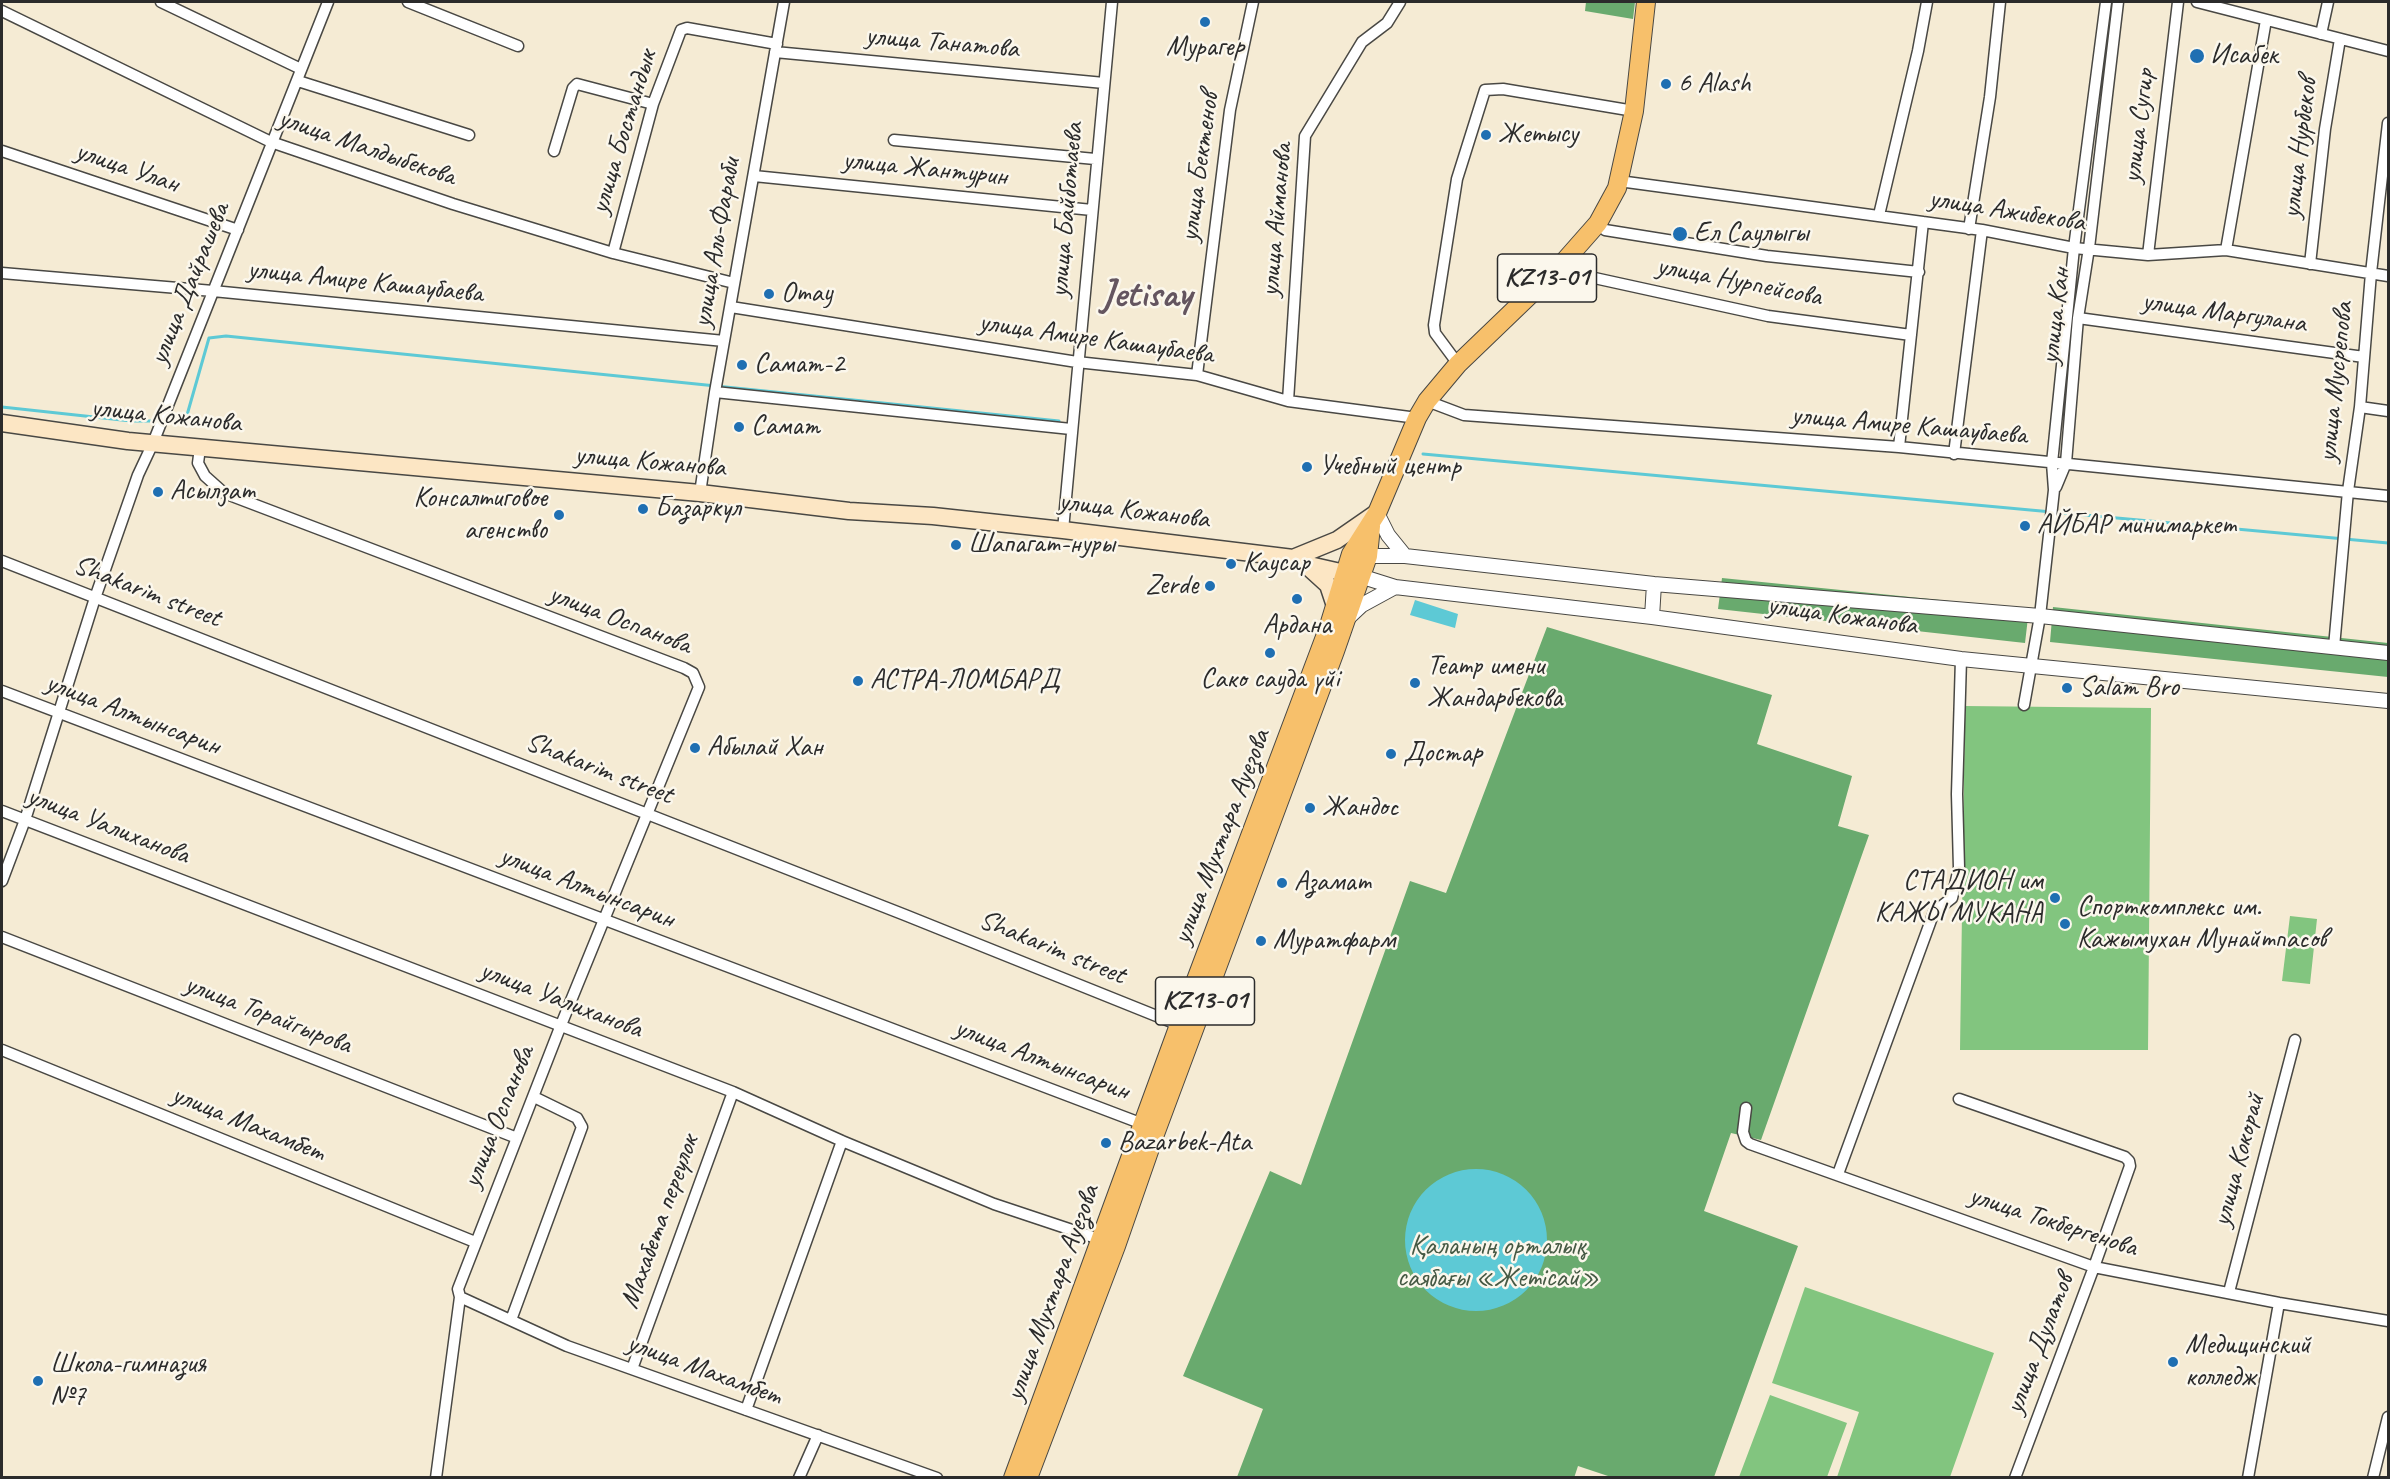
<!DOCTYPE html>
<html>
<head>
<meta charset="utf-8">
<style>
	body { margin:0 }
	#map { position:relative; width:2390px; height:1479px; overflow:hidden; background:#f5ebd4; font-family:Caveat,sans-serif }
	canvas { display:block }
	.frame { position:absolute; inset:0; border:3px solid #2b2b2b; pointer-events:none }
</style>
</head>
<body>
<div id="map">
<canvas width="2390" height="1479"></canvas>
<div class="frame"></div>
</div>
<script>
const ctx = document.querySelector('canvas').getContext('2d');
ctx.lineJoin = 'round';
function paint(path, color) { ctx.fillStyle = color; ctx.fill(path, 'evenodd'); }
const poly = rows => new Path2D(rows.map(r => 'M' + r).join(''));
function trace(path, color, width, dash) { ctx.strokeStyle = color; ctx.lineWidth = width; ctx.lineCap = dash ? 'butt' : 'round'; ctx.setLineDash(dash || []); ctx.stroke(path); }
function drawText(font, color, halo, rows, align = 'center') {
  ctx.font = font + ' Caveat,sans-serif'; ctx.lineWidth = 5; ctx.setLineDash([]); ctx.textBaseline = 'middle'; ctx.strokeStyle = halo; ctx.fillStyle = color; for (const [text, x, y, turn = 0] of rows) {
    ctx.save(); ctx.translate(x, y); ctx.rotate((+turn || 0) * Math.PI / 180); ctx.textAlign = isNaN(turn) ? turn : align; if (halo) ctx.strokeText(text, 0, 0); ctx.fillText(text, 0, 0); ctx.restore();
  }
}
const green = poly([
	[1965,706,2151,708,2148,1050,1960,1050],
	[2290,916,2317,919,2310,984,2282,981],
	[1805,1287,1994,1353,1950,1477,1837,1477,1859,1412,1772,1383],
	[1770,1395,1847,1423,1827,1477,1739,1477]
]);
const forest = poly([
	[1586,2,1635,2,1633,19,1585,11],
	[1722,578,2029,609,2025,643,1718,609],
	[2053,607,2388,643,2388,677,2050,642],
	[1547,627,1772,695,1757,744,1852,776,1838,826,1869,835,1761,1140,1731,1133,1704,1211,1798,1246,1714,1477,1611,1477,1578,1466,1574,1478,1237,1477,1263,1409,1183,1376,1270,1171,1301,1185,1410,881,1446,893]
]);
const water = poly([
	[1415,600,1458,614,1455,628,1410,615],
	'1405 1240a71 71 0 1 1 142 0a71 71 0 1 1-142 0Z'
]);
const stream = poly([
	[2,407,131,421,158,421],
	[164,419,187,415,209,338,226,336,1059,421],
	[1423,454,2388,543]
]);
const minor = poly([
	[161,2,301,69],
	[408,2,518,46],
	[2197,2,2388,51],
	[2,11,271,142,453,204,613,253,734,283],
	[2321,34,2328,2],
	[775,52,1104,83],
	[298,81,469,135],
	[894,140,1095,159],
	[2,151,238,230],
	[554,151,573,88,577,84,653,104],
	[754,176,1092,210],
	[1619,181,1982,230,2074,248,2148,255,2226,250,2388,276],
	[1879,215,1918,51,1927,2],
	[1598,223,1605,230,1767,256,1919,272],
	[1969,229,1990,97,2000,2],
	[2226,250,2266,20],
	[613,253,653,104,681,30,687,28,777,44],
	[2148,255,2178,2],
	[2310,264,2325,129,2340,39],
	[1561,265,1590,277,1768,316,1911,335],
	[2,273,213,291,724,341],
	[731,307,1077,362,1197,375,1288,401,1417,418],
	[2078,318,2364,357],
	[1458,364,1435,333,1434,325,1457,179,1485,90,1503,89,1634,111],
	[1197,375,1230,110,1253,2],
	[715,392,1071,429],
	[1288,401,1305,136,1362,42,1387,23,1400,2],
	[1427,401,1464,415,1899,447,2388,496],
	[2360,407,2388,411],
	[1899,447,1923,222],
	[200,448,198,463,205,476,224,493,684,668,693,673,699,687,561,1025,458,1289,460,1297,436,1478],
	[1954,454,1982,230],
	[2056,487,2066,463,2078,318,2089,248,2118,2],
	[700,493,715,392,784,2],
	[1063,530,1112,2],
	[2,561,905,915,1179,1025],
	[2334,647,2348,491,2360,407,2371,273,2388,123],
	[2,691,1148,1126],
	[2024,705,2040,616,2054,490,2052,463,2074,248,2106,2],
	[2,811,733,1092,842,1141,994,1204,1105,1241],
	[2,881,25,820,95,598,138,475,153,443,328,2],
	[2,937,517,1138],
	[2,1050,475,1242],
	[1959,1099,2125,1157,2129,1161,2130,1166,2094,1267,2015,1478],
	[1746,1108,1743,1132,1746,1141,1750,1144,2094,1267,2279,1303,2388,1321],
	[1838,1174,1934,912,1952,898,1959,868,1957,794,1961,659],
	[2229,1292,2295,1040],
	[460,1297,567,1346,937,1478],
	[511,1320,582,1127,577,1118,534,1097],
	[632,1369,733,1092],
	[746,1410,842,1141],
	[799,1478,818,1435],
	[2248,1478,2279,1303],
	[2373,1478,2388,1417]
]);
const tertiary = poly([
	[1377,513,1388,535,1405,556],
	[1368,556,1405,556,1654,584,2040,616,2388,653],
	[1360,576,1395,587,1652,617,1961,659,2388,701],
	[1652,617,1654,584],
	[1346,620,1362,605,1395,587]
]);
const secondary = poly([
	[2,423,128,441,700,493,849,511,933,516,1063,530,1293,558,1305,564,1358,576],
	[1293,558,1337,540,1376,513],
	[1306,565,1328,585,1335,606]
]);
const primary = poly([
	[1013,1478,1179,1025,1328,629,1351,554,1377,513,1417,418,1427,401,1458,364,1561,265,1598,223,1617,188,1634,111,1646,2],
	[1028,1478,1116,1246,1155,1134,1335,651,1368,556,1371,526]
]);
const markers = [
	[1205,22,6,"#1f6fb2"],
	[2197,56,8,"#1f6fb2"],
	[1666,84,6,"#1f6fb2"],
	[1486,135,6,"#1f6fb2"],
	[1680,234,8,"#1f6fb2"],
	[769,294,6,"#1f6fb2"],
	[742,365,6,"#1f6fb2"],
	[739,427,6,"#1f6fb2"],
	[1307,467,6,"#1f6fb2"],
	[158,492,6,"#1f6fb2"],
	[643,509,6,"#1f6fb2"],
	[559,515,6,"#1f6fb2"],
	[2025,526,6,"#1f6fb2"],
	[956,545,6,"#1f6fb2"],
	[1231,564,6,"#1f6fb2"],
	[1210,586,6,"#1f6fb2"],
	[1297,599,6,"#1f6fb2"],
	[1270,653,6,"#1f6fb2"],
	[858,681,6,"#1f6fb2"],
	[1415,683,6,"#1f6fb2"],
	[2067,688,6,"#1f6fb2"],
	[695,748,6,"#1f6fb2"],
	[1391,754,6,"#1f6fb2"],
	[1310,808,6,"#1f6fb2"],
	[1282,883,6,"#1f6fb2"],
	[2055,898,6,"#1f6fb2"],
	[2065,924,6,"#1f6fb2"],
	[1261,941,6,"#1f6fb2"],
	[1106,1143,6,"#1f6fb2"],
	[2173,1362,6,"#1f6fb2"],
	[38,1381,6,"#1f6fb2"]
];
const shields = [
	[1547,278,99],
	[1205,1001,99]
];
const shieldNames = [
	["KZ13-01",1547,278],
	["KZ13-01",1205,1001]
];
const streetNames = [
	["улица Танатова",942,43,5],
	["улица Сугир",2139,126,-83],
	["улица Бостандык",624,132,-73],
	["улица Малдыбекова",367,148,19],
	["улица Нурбеков",2300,148,-83],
	["улица Бектенов",1200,167,-82],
	["улица Улан",127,168,19],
	["улица Жантурин",925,169,6],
	["улица Байботаева",1067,210,-85],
	["улица Ажибекова",2007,211,9],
	["улица Айманова",1277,220,-85],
	["улица Аль-Фараби",717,243,-80],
	["улица Амире Кашаубаева",365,282,6],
	["улица Нурпейсова",1739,282,11],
	["улица Дайрашева",190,284,-68],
	["улица Маргулана",2224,313,8],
	["улица Кан",2056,316,-83],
	["улица Амире Кашаубаева",1096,339,8],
	["улица Мусрепова",2336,382,-84],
	["улица Кожанова",166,416,6],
	["улица Амире Кашаубаева",1909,426,5],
	["улица Кожанова",650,462,5],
	["улица Кожанова",1134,511,7],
	["Shakarim street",147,592,21],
	["улица Кожанова",1842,616,8],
	["улица Оспанова",620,620,21],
	["улица Алтынсарин",133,715,21],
	["Shakarim street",599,769,21],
	["улица Уалиханова",108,826,21],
	["улица Мухтара Ауезова",1222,837,-69],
	["улица Алтынсарин",587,888,21],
	["Shakarim street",1052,948,22],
	["улица Уалиханова",561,1000,21],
	["улица Торайгырова",268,1015,21],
	["улица Алтынсарин",1042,1060,21],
	["улица Оспанова",499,1117,-68],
	["улица Махамбет",248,1124,22],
	["улица Кокорай",2239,1160,-75],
	["Махабета переулок",660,1222,-70],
	["улица Токбергенова",2053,1222,18],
	["улица Мухтара Ауезова",1053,1293,-70],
	["улица Дулатов",2040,1344,-69],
	["улица Махамбет",704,1370,20]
];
const poiNames = [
	["Мурагер",1205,48,"center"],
	["Иcабек",2210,56],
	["6 Alash",1678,84],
	["Жетысу",1498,135],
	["Ел Саулыгы",1694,234],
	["Отау",781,294],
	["Самат-2",754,365],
	["Самат",751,427],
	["Учебный центр",1319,467],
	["Асылзат",170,492],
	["Консалтиговое",547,499,"right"],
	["агенство",547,531,"right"],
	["Базаркул",655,509],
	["АЙБАР минимаркет",2037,526],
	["Шапагат-нуры",968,545],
	["Каусар",1243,564],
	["Zerde",1198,586,"right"],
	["Ардана",1297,626,"center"],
	["Театр имени",1427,667],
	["Жандарбекова",1427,699],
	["Сако сауда үйі",1270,680,"center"],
	["АСТРА-ЛОМБАРД",870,681],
	["Salam Bro",2079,688],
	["Абылай Хан",707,748],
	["Достар",1403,754],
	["Жандос",1322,808],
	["СТАДИОН им",2043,882,"right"],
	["КАЖЫ МУКАНА",2043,914,"right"],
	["Азамат",1294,883],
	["Спорткомплекс им.",2077,908],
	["Кажымухан Мунайтпасов",2077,940],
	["Муратфарм",1273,941],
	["Bazarbek-Ata",1118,1143],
	["Медицинский",2185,1346],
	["колледж",2185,1378],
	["Школа-гимназия",50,1365],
	["№7",50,1397]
];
const parkNames = [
	["Қаланың орталық",1498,1247],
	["саябағы «Жетісай»",1498,1279]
];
const townNames = [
	["Jetisay",1146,296]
];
paint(green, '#82c57f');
paint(forest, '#69aa6e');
paint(water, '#5dc9d5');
trace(stream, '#5dc9d5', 3);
trace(minor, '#494844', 13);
trace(tertiary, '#494844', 16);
trace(secondary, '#494844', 19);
trace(primary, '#494844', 20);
trace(minor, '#fff', 10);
trace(tertiary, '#fff', 14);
trace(secondary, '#fce6c4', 16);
trace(primary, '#f7c06b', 18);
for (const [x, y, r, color] of markers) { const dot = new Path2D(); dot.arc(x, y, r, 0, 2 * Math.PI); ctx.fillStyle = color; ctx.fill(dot); trace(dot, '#fbf7ec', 2); }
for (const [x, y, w] of shields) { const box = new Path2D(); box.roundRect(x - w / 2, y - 24, w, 48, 4.5); ctx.fillStyle = '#fbf7ec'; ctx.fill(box); trace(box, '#2b2b2b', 1.5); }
drawText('bold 27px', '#2b2b2b', null, shieldNames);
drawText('28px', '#2b2b2b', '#fbf7ec', streetNames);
drawText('28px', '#2b2b2b', '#fbf7ec', poiNames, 'left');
drawText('28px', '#455944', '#fbf7ec', parkNames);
drawText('bold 40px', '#64555f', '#fbf7ec', townNames);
</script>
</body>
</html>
